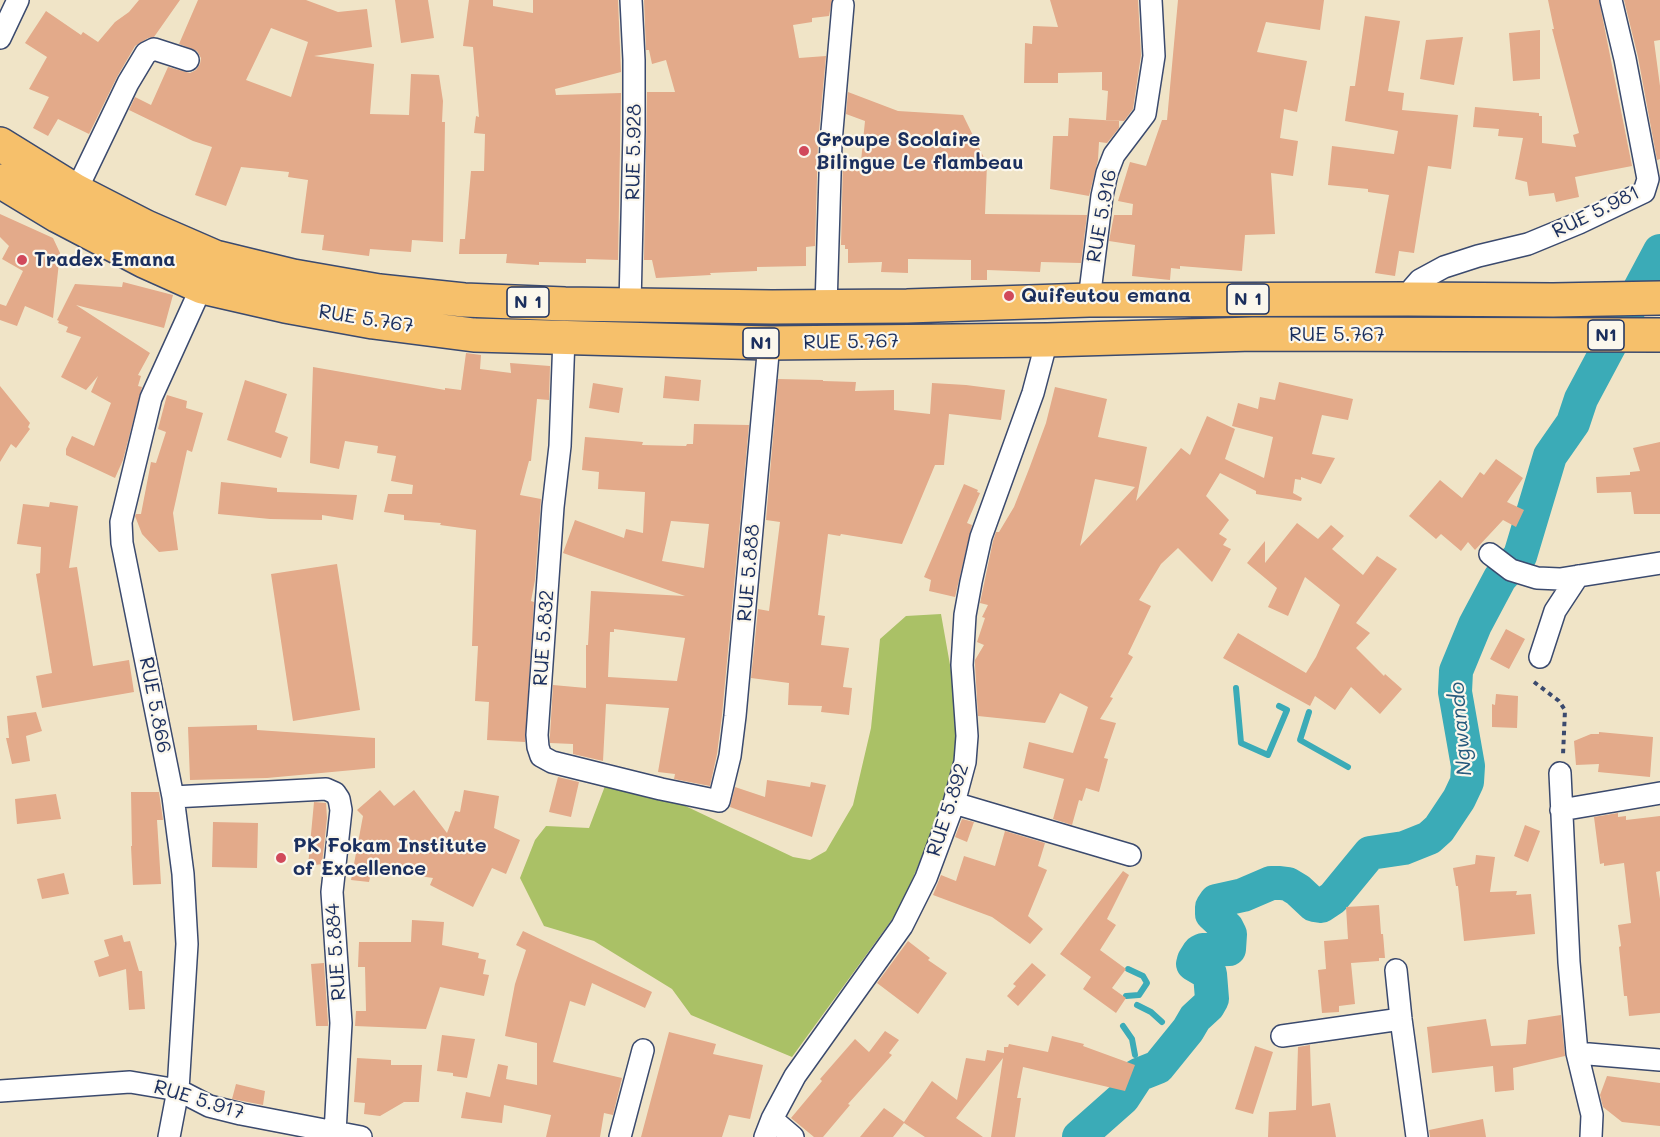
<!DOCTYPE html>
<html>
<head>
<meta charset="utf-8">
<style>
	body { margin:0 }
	canvas { display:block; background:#f0e4c7 }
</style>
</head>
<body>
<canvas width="1660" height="1137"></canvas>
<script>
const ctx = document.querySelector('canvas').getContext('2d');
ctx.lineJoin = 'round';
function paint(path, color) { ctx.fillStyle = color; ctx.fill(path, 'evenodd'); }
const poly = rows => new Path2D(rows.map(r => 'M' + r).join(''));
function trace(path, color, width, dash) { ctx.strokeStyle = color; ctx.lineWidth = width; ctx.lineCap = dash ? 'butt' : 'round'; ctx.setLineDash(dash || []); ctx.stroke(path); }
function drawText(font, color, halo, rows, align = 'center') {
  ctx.font = font + ' Mali,sans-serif'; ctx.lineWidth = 4.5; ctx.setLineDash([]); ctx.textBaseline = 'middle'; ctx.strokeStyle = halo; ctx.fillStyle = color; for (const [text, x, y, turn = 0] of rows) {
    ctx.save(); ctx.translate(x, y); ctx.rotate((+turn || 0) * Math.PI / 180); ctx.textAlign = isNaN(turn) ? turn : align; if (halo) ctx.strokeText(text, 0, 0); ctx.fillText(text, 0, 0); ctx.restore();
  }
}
const green = poly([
	[941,614,958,710,953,781,901,907,792,1057,691,1015,672,989,594,941,544,926,520,878,535,840,546,826,589,828,605,786,677,802,793,857,810,860,826,851,853,805,871,728,880,639,906,616]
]);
const stream = poly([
	[1236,688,1241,743,1268,755,1287,710,1279,706],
	[1309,712,1300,740,1348,767],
	[1126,996,1139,995,1147,983,1143,976,1128,969],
	[1137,1005,1151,1012,1162,1022],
	[1123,1026,1132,1039,1135,1055]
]);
const river = poly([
	[1079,1137,1123,1098,1138,1075,1158,1067,1188,1030,1195,1018,1208,1006,1212,999,1210,974,1193,964,1194,960,1199,952,1203,950,1229,949,1230,934,1227,928,1212,914,1212,907,1216,901,1243,895,1271,883,1280,883,1288,884,1298,890,1314,905,1321,906,1333,898,1370,853,1404,848,1429,838,1439,829,1459,799,1467,782,1468,766,1455,692,1456,671,1475,625,1500,578,1520,556,1550,456,1573,423,1581,399,1660,251]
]);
const building = poly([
	[139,0,180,0,154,37,148,38,135,46,117,77,89,134,58,119,48,136,33,128,49,97,29,89,47,57,25,43,46,11,81,35,83,32,98,42,115,22,129,12],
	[198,0,306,0,338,12,367,9,372,47,314,56,374,64,370,114,409,115,411,74,439,75,443,101,442,122,445,122,443,242,412,240,411,252,370,249,369,256,322,250,324,235,301,233,308,180,288,177,289,172,241,167,226,206,195,195,212,147,193,141,129,110,135,97,151,105,168,67,190,73,196,70,200,64,201,58,197,51,179,44],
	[271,28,308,42,291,97,246,80],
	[395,0,428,0,434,38,401,43],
	[469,0,493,0,493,6,533,13,533,0,618,0,621,72,555,89,556,95,621,93,618,260,586,259,586,263,539,262,539,265,506,263,507,254,459,254,460,239,465,239,471,171,484,171,485,134,474,133,476,116,479,117,473,47,463,46],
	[644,0,832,0,829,16,812,18,812,22,793,25,799,58,826,56,818,142,815,246,806,247,806,266,757,267,757,271,710,273,711,275,656,278,652,260,644,260,647,92,675,92,666,60,652,64,649,50,646,50],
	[1050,0,1138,0,1141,55,1133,109,1124,121,1106,120,1108,91,1102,90,1102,72,1058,73,1058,83,1024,83,1025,43,1032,44,1033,26,1058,27],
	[1178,0,1324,0,1320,30,1266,22,1257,52,1307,61,1297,112,1284,109,1280,138,1298,141,1293,176,1271,173,1275,234,1245,235,1242,271,1180,266,1180,269,1171,268,1170,280,1132,276,1135,245,1109,241,1114,215,1132,215,1133,204,1118,201,1130,162,1146,166,1162,120,1167,120],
	[1548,0,1599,0,1632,166,1575,177,1579,197,1556,202,1554,193,1529,196,1527,182,1515,179,1523,138,1498,136,1499,129,1473,127,1475,107,1539,113,1539,116,1542,116,1542,143,1576,147,1573,135,1579,133,1552,29,1554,29],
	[1624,0,1660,0,1660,40,1654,41,1660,86,1660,159,1657,160,1638,57],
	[1365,16,1400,21,1388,91,1404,93,1402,110,1458,115,1451,169,1428,166,1414,253,1399,251,1395,276,1375,273,1389,195,1368,192,1368,189,1328,185,1332,146,1394,154,1398,131,1345,121,1350,86,1355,86],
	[1540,30,1540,79,1513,81,1509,33],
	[1463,37,1454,85,1420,79,1426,40],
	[848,92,898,111,963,115,987,164,985,214,1087,215,1081,263,1041,262,1040,272,987,270,987,280,971,280,971,260,908,259,908,273,881,272,882,262,848,263,848,249,845,249,845,245,841,245,843,160,861,161,865,121,846,114],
	[1069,118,1119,121,1119,128,1107,143,1099,142,1098,160,1089,196,1050,189,1053,136,1068,136],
	[0,214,53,238,60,253,53,318,25,306,17,326,0,320,0,304,6,306,23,271,2,259,9,246,0,237],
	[123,282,173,295,164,328,76,305,150,353,138,375,141,376,138,386,142,387,123,460,115,478,66,455,66,449,72,436,94,446,111,403,91,392,98,376,86,390,61,377,81,337,66,332,68,327,58,323,59,321,57,320,75,284,122,287],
	[466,353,481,355,480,369,511,373,510,363,550,366,549,400,537,399,531,461,529,461,520,495,541,499,535,580,531,601,534,602,525,742,487,740,489,702,475,701,478,646,472,646,476,530,440,525,441,523,404,520,404,515,384,512,388,494,412,494,413,485,391,481,396,456,377,453,378,446,345,441,339,469,310,463,313,367,445,390,445,388,461,390],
	[665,376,701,380,699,401,663,398],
	[778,379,823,380,823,381,856,382,855,391,894,390,894,410,930,414,932,383,966,385,1005,390,1001,420,949,414,944,465,935,465,902,544,841,534,840,536,828,534,818,615,825,616,821,645,849,648,843,687,852,688,849,715,821,712,822,706,788,705,789,683,751,678,758,609,769,611,780,522,766,520],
	[245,380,287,394,275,432,288,437,281,458,227,440],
	[1279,382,1353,399,1348,420,1322,415,1312,454,1335,458,1321,484,1301,477,1301,480,1295,479,1293,493,1302,498,1301,501,1256,494,1256,491,1220,473,1206,496,1229,520,1219,534,1227,539,1223,545,1231,549,1212,582,1178,548,1161,564,1139,600,1151,606,1128,654,1133,657,1110,697,1113,698,1100,719,1116,723,1104,758,1108,759,1099,792,1086,788,1082,801,1079,800,1072,825,1053,819,1064,779,1023,768,1029,742,1073,753,1088,707,1060,693,1045,723,978,716,975,665,975,660,984,645,977,642,985,618,982,617,988,605,980,603,993,541,996,532,999,532,1014,507,1029,469,1046,423,1055,387,1107,399,1098,437,1147,447,1136,501,1181,448,1190,455,1207,416,1235,429,1225,459,1264,478,1273,437,1232,426,1238,403,1258,409,1260,397,1275,400],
	[1095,479,1135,487,1080,546],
	[593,383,623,388,619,413,589,408],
	[0,386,30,423,28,427,30,429,16,448,11,444,0,462],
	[167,395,187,401,186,408,203,413,192,452,187,450,173,513,178,550,159,552,142,534,135,516,136,514,141,514,151,462,156,463,166,432,158,429],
	[694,424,749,425,722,715,717,754,710,786,674,779,675,774,658,772,669,708,606,704,603,761,573,754,573,744,550,743,550,735,553,685,586,688,586,645,588,645,591,591,685,596,563,553,575,520,624,538,626,529,643,533,645,492,598,489,599,472,582,470,585,437,643,442,642,445,686,446,687,444,693,444],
	[671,521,709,524,704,568,662,561],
	[614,629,685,638,677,681,608,677,610,632,614,632],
	[1660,442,1660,514,1634,514,1631,492,1597,493,1596,477,1630,475,1630,472,1640,471,1633,448],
	[1496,459,1523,478,1507,502,1524,510,1516,527,1503,520,1475,550,1468,542,1461,551,1441,534,1436,539,1409,516,1440,480,1462,498,1480,472,1484,475],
	[221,482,277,488,277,492,357,495,353,520,322,515,322,520,270,519,218,514],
	[964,484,978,490,977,492,980,493,967,523,972,525,955,597,929,591,931,580,924,577],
	[50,502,78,506,69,568,77,567,93,666,129,660,134,692,42,708,36,676,52,673,36,574,40,573,41,547,17,544,23,504,49,507],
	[1297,523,1318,539,1331,525,1344,536,1332,549,1363,575,1377,556,1397,569,1356,623,1370,633,1356,648,1384,676,1385,674,1402,689,1380,714,1351,687,1335,710,1315,696,1310,706,1223,658,1238,633,1306,673,1316,657,1340,605,1305,577,1288,616,1268,607,1277,588,1247,563,1265,541,1265,563],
	[337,564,360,710,293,721,271,574],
	[1506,629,1525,639,1509,669,1490,659],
	[1496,694,1518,696,1517,728,1492,727,1492,704,1495,705],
	[36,712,42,731,26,736,30,761,12,764,6,738,9,738,7,716],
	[257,725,257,730,375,738,375,768,267,778,190,780,188,727],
	[1599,732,1653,737,1650,777,1598,772,1599,764,1576,765,1574,741,1591,734,1599,734],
	[558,777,579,782,571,817,549,812],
	[767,780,810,787,811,782,826,785,812,837,730,807,735,787,765,797],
	[380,790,394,806,414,790,447,833,455,811,460,812,464,790,499,796,494,828,520,840,506,874,492,868,473,907,430,885,433,878,372,869,369,882,351,880,363,816,357,810],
	[131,792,159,792,163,820,157,820,161,884,133,885,131,846,132,846],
	[56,794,61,819,17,824,15,799],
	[314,802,326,803,327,818,322,864,308,866],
	[1618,813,1618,817,1626,816,1626,820,1660,816,1660,871,1656,872,1660,899,1660,1013,1629,1016,1627,996,1624,996,1619,947,1621,946,1618,925,1631,923,1624,863,1604,866,1604,863,1600,864,1594,817],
	[962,819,974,822,967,842,955,837],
	[213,822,258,823,257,868,212,867],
	[1525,825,1540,831,1528,862,1514,856],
	[1005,831,1045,843,1038,866,1047,870,1028,916,1043,929,1030,944,992,917,933,895,941,875,956,881,964,856,995,866],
	[1476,855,1495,857,1490,892,1517,891,1516,895,1531,894,1535,934,1464,941,1458,886,1456,886,1453,868,1475,864],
	[1123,871,1129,875,1107,919,1116,925,1100,950,1126,969,1112,988,1126,998,1116,1013,1083,989,1091,977,1060,954],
	[64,873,69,894,42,899,37,879],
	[1379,905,1381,934,1383,934,1385,958,1379,958,1379,961,1351,963,1355,1004,1339,1006,1339,1012,1322,1013,1318,970,1326,969,1324,941,1348,939,1346,907],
	[412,920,444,922,442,945,479,953,478,958,486,960,483,974,489,975,484,996,440,987,426,1029,355,1026,356,1011,366,1011,365,967,358,967,359,942,411,942],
	[523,931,652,992,645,1008,592,983,585,1006,570,1001,553,1062,622,1078,613,1115,604,1113,600,1137,546,1137,551,1115,504,1105,502,1123,461,1118,466,1092,490,1097,498,1064,508,1066,506,1079,537,1085,537,1043,505,1036,515,984,526,950,516,945],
	[122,935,124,942,130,941,139,971,142,971,145,1009,129,1010,126,969,99,977,94,961,109,956,104,940],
	[908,941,930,958,928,960,947,973,918,1014,877,983],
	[324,963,328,1023,328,1026,316,1026,311,964],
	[1032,963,1046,975,1018,1006,1007,996,1016,986,1013,984],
	[1561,1015,1565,1056,1513,1068,1514,1090,1495,1092,1493,1066,1432,1073,1427,1027,1486,1019,1491,1046,1526,1044,1528,1020],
	[885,1031,899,1040,889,1053,892,1055,848,1104,850,1105,823,1137,814,1137,791,1118,822,1081,820,1079,855,1039,869,1052],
	[669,1032,716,1044,713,1054,763,1065,750,1119,729,1115,722,1137,641,1137],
	[442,1035,475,1039,467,1078,453,1076,453,1073,437,1071],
	[1052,1036,1084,1044,1083,1046,1135,1065,1125,1091,1023,1067,1017,1098,1021,1098,1015,1137,991,1137,1003,1058,956,1118,983,1137,925,1137,904,1123,893,1137,860,1137,884,1108,904,1122,932,1081,957,1100,966,1058,985,1061,987,1050,1004,1053,1004,1047,1008,1047,1009,1044,1048,1052],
	[1310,1045,1312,1106,1330,1103,1336,1137,1268,1137,1269,1112,1296,1110,1298,1047],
	[1255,1046,1273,1052,1253,1114,1235,1109],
	[357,1058,391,1060,391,1065,422,1065,419,1102,404,1102,380,1116,364,1114,365,1103,354,1102],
	[1607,1076,1660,1083,1660,1126,1622,1122,1603,1107,1600,1095],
	[236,1084,265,1091,263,1105,232,1099],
	[1483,1119,1486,1137,1430,1137,1429,1130]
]);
const path = poly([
	[1534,682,1559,701,1565,710,1563,755]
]);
const street = poly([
	[0,38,18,0],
	[76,191,128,83,146,53,154,49,188,60],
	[1408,299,1413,288,1420,280,1444,267,1478,256,1528,244,1579,223,1644,192,1648,179,1625,59,1611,0],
	[1089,300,1102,196,1107,173,1114,155,1145,114,1154,56,1151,0],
	[630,305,634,131,634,60,631,0],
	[826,307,831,142,843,5],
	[564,337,560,446,553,507,537,735,538,747,541,756,552,762,661,789,719,801,730,756,735,716,769,343],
	[1490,554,1511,570,1537,578,1560,579,1660,563],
	[1540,657,1555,611,1578,576],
	[1560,773,1569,962,1577,1053,1592,1115,1591,1137],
	[173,797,326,789,335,793,339,799,341,810,332,892,341,1023,335,1133],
	[954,803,1130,855],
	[1561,810,1660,793],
	[1396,970,1401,1019,1417,1137],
	[1282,1036,1401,1019],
	[1577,1053,1660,1060],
	[0,1091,130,1082,178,1090,209,1106,241,1114,361,1137],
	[772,1119,793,1137],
	[169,1137,178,1090,187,944,183,874,173,797,122,543,121,522,151,398,206,277],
	[620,1137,643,1050],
	[765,1137,772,1119,795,1076,902,926,926,878,954,803,965,762,967,736,962,665,965,615,971,582,981,537,1033,393,1047,340]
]);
const highway = poly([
	[0,144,76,191,146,227,215,257,293,276,379,291,464,300,565,304,772,307,907,306,1089,300,1408,299,1553,300,1660,298],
	[0,181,58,216,144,261,202,287,285,306,373,322,474,335,769,343,1047,340,1253,334,1660,335]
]);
const markers = [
	[804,151,6,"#d1495b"],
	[22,260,6,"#d1495b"],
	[1009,296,6,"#d1495b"],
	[281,858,6,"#d1495b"]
];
const shields = [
	[1248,299,42],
	[528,302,42],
	[1606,335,36],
	[761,343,36]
];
const shieldNames = [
	["N 1",1248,299],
	["N 1",528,302],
	["N1",1606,335],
	["N1",761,343]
];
const poiNames = [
	["Groupe Scolaire",816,140],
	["Bilingue Le flambeau",816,163],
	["Tradex Emana",34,260],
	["Quifeutou emana",1021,296],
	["PK Fokam Institute",293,846],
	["of Excellence",293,869]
];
const streetNames = [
	["RUE 5.928",634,152,-89],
	["RUE 5.981",1596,212,-26],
	["RUE 5.916",1102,216,-80],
	["RUE 5.767",366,319,9],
	["RUE 5.767",1337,335],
	["RUE 5.767",851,342,-1],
	["RUE 5.888",749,573,-85],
	["RUE 5.832",544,638,-86],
	["RUE 5.866",155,705,79],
	["RUE 5.892",948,810,-72],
	["RUE 5.884",336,952,-94],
	["RUE 5.917",199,1100,17]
];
const waterNames = [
	["Ngwando",1461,729,-95]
];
paint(green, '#aac166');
trace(stream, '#3babb7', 6);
trace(river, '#3babb7', 34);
paint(building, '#e3aa8a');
trace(street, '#3b4a6e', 24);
trace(highway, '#3b4a6e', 36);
trace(path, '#3b4a6e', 4, [4.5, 4.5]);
trace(street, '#fff', 21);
trace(highway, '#f6c06b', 33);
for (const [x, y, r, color] of markers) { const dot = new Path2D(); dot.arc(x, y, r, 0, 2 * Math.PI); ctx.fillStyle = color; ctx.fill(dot); trace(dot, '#fbf7ec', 2); }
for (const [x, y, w] of shields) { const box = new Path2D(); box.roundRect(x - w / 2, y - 15, w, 30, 4.5); ctx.fillStyle = '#fbf7ec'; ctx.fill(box); trace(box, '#1b2f5e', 1.5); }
drawText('bold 18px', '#1b2f5e', null, shieldNames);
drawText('bold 20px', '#1b2f5e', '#fbf7ec', poiNames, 'left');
drawText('20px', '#1b2f5e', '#fbf7ec', streetNames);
drawText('italic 21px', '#265a7d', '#fbf7ec', waterNames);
</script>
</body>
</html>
